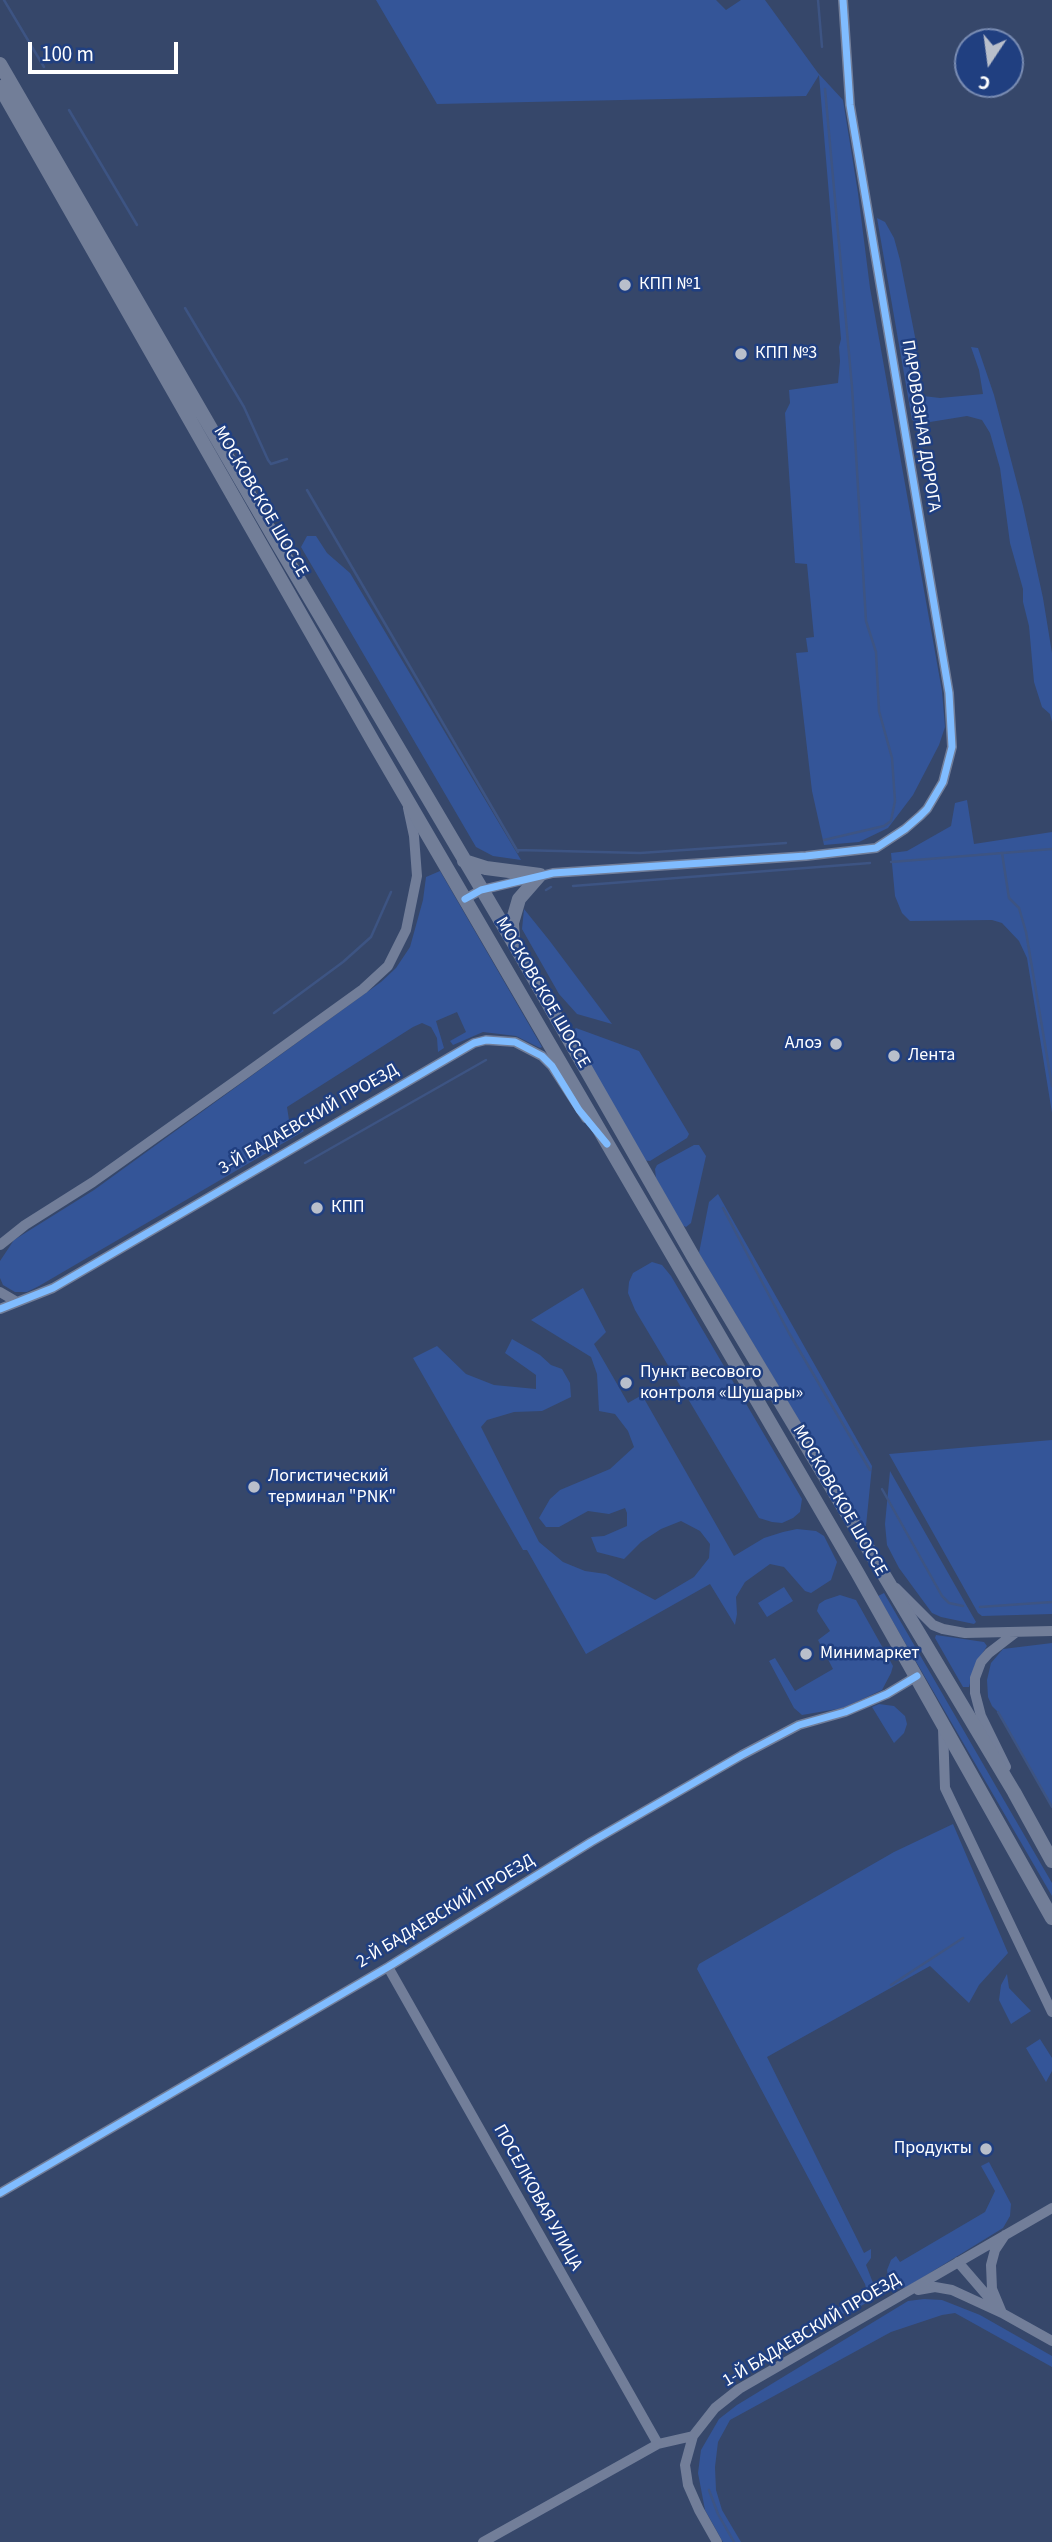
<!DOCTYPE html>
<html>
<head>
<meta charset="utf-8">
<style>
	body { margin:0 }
	#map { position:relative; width:1052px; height:2542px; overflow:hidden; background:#36476a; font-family:"Source Sans 3",sans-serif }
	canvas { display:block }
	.north { position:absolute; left:954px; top:28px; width:70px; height:70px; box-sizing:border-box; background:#203f80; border:2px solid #798cb3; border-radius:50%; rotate:193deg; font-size:19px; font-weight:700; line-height:28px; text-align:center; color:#fff }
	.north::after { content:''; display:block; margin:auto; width:24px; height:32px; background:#b9bfcb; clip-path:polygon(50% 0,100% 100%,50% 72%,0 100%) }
	.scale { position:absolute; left:28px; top:42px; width:150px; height:32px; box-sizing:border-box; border:4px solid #fff; border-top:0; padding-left:9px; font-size:21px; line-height:24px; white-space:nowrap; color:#fff; -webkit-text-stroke:5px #203f80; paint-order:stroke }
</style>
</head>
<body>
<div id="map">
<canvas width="1052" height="2542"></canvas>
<div class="north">С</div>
<div class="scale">100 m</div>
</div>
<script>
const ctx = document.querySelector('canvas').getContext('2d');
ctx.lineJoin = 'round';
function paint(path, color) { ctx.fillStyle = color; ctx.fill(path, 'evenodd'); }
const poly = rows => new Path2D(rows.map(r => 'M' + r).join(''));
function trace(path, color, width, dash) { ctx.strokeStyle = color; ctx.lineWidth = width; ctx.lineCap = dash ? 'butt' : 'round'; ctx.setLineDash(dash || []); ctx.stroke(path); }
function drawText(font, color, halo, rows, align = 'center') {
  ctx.font = font + ' "Source Sans 3",sans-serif'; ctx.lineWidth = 5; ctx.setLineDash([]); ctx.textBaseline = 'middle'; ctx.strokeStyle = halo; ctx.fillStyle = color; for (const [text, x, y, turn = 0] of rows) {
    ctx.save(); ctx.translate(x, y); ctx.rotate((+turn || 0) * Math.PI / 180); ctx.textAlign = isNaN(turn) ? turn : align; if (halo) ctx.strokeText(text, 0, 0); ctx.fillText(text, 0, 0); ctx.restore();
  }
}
const green = poly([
	[376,0,716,0,726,10,741,0,765,0,818,73,843,100,858,193,870,288,942,691,945,727,939,745,913,795,888,828,859,842,824,845,812,791,796,653,808,652,806,638,814,637,807,564,795,563,785,413,790,403,789,390,838,383,840,361,839,347,841,339,819,75,806,96,437,104],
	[877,218,885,222,894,238,900,260,916,342,918,382,923,396,940,398,983,394,979,370,971,347,978,348,994,395,1023,506,1043,598,1052,653,1052,722,1050,714,1042,707,1034,682,1029,626,1023,602,1023,589,1010,543,1000,468,990,433,982,420,967,416,930,422,922,427,912,420],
	[307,536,316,536,327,553,350,573,521,860,493,856,476,847,301,547],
	[967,800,974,844,1052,832,1052,1113,1027,958,1019,941,1002,923,992,920,910,921,902,913,895,896,891,853,907,851,951,826,955,803],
	[440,871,542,1047,540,1048,516,1036,483,1032,453,1045,450,1041,466,1032,457,1012,436,1021,444,1048,438,1052,437,1038,431,1027,422,1023,413,1027,287,1107,289,1120,304,1131,39,1286,27,1292,15,1292,3,1285,0,1278,0,1261,14,1240,94,1190,381,982,396,968,410,947,423,900,426,877],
	[524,909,549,940,612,1024,577,1014,559,994,522,929],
	[576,1028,639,1051,689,1134,687,1138,650,1161,642,1160,572,1032],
	[694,1145,699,1145,706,1156,691,1223,686,1227,682,1225,656,1178,655,1169,657,1165],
	[718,1194,872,1466,866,1526,862,1526,699,1253,709,1202],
	[652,1262,662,1265,671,1276,802,1499,800,1512,793,1518,782,1523,772,1522,759,1518,635,1310,628,1293,629,1282,633,1273],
	[583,1288,606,1332,594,1344,628,1403,642,1395,734,1556,764,1538,783,1532,797,1529,816,1531,824,1536,837,1562,831,1580,811,1593,805,1591,784,1567,770,1564,745,1582,736,1597,737,1614,735,1625,710,1584,586,1654,527,1550,523,1550,413,1358,437,1346,466,1374,494,1385,536,1389,536,1375,505,1353,512,1339,540,1355,551,1365,562,1369,570,1383,571,1397,542,1411,514,1412,487,1420,481,1427,539,1542,563,1562,585,1571,606,1574,655,1600,694,1577,709,1558,710,1544,700,1531,681,1521,661,1529,641,1542,624,1559,597,1552,591,1537,604,1536,627,1526,627,1513,625,1508,609,1514,588,1511,559,1527,546,1527,539,1518,550,1499,560,1490,610,1469,634,1447,628,1431,615,1414,599,1411,597,1374,591,1357,531,1320],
	[1052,1440,1052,1614,982,1616,978,1613,889,1454],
	[890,1471,976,1622,974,1624,941,1617,932,1613,899,1568,887,1545,885,1524],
	[784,1587,793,1601,767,1617,758,1603],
	[884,1593,1052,1883,1052,1896,878,1596],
	[840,1595,856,1600,893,1666,891,1673,882,1690,843,1708,802,1715,794,1708,769,1661,775,1658,795,1691,833,1669,818,1640,830,1631,817,1611,819,1604,825,1600],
	[936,1635,984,1642,987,1646,975,1665,969,1687,963,1687,935,1638],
	[1052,1643,1052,1807,998,1712,992,1706,988,1697,987,1680,991,1663,1003,1649],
	[879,1704,894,1706,905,1716,907,1724,904,1733,894,1743,872,1707],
	[953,1824,1008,1953,979,1985,969,2003,930,1966,767,2057,864,2253,871,2249,871,2258,866,2265,877,2293,873,2299,847,2314,840,2313,838,2308,866,2288,865,2284,697,1969,699,1964,894,1852],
	[1007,1974,1009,1988,1031,2011,1011,2024,999,2000,1001,1985],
	[1040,2039,1052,2058,1052,2071,1046,2082,1026,2048],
	[989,2162,1011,2204,1010,2216,1003,2228,907,2287,897,2289,889,2284,887,2270,891,2260,896,2256,900,2262,985,2212,995,2191,981,2166],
	[924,2299,942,2300,980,2315,1052,2356,1052,2367,955,2313,942,2315,891,2332,730,2420,718,2442,715,2467,716,2490,722,2510,741,2542,723,2542,705,2510,698,2473,701,2450,719,2419,737,2405,908,2301]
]);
const stream = poly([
	[4,0,44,67],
	[818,0,822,47],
	[69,110,137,225],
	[185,308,244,407,268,460,271,464,287,459],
	[307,490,518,852],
	[824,840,884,826,891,821,895,801,892,758,879,711,876,652,866,621,852,387,825,89],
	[517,850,640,853,786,843],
	[1002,853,1009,898,1019,908,1026,932,1052,1086],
	[891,862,1052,849],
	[573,886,870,863],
	[546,890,551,887],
	[274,1013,343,962,371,937,391,892],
	[305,1163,486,1060],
	[723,1208,789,1333,870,1470],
	[882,1489,942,1596,949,1603,963,1606],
	[980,1607,1052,1602],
	[998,1712,1052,1807],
	[891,1985,963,1938],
	[709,2490,718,2514,734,2542]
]);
const minor = poly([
	[465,899,481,890,553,873,806,856,876,848,905,829,920,816,927,809,943,782,952,747,949,693,850,105,843,0],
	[0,1245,25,1225,93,1182,238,1079,363,989,388,966,406,930,417,876,414,836,408,808],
	[0,1292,17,1302],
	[0,1309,53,1288,474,1043,486,1040,515,1042,542,1056,552,1066,586,1118],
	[896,1588,933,1625,943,1629,965,1633,1052,1631],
	[943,1728,945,1788,1052,2012],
	[1006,1767,981,1716,975,1693,975,1678,981,1662,989,1653,1015,1633],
	[388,1967,658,2444],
	[0,2193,388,1967,591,1842,742,1755,799,1725,845,1712,887,1694,917,1676],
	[958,2262,996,2306],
	[918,2290,935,2287,952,2290,1002,2313,1052,2341],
	[1002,2313,992,2289,991,2265,995,2250,1005,2235],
	[483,2542,658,2444,693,2436],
	[717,2542,699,2510,688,2485,685,2465,693,2436,715,2408,739,2389,1052,2208]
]);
const highway = poly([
	[0,64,279,546,513,942,694,1258,1014,1792,1052,1861],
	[0,87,374,743,857,1572,1052,1918],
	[464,861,486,868,540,875],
	[513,941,512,923,519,899,540,875]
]);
const cycleway = poly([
	[465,899,481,890,553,873,806,856,876,848,905,829,920,816,927,809,943,782,952,747,949,693,850,105,843,0],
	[0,1309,53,1288,474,1043,486,1040,515,1042,542,1056,552,1066,579,1110,607,1144],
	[0,2193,388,1967,591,1842,742,1755,799,1725,845,1712,887,1694,917,1676]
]);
const markers = [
	[625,285,7,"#b9bfcb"],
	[741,354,7,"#b9bfcb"],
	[836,1044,7,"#b9bfcb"],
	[894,1056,7,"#b9bfcb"],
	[317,1208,7,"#b9bfcb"],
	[626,1383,7,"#b9bfcb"],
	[254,1487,7,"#b9bfcb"],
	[806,1654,7,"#b9bfcb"],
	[986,2149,7,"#b9bfcb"]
];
const poiNames = [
	["КПП №1",639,285],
	["КПП №3",755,354],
	["Алоэ",822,1044,"right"],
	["Лента",908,1056],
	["КПП",331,1208],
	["Пункт весового",640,1373],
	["контроля «Шушары»",640,1394],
	["Логистический",268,1477],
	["терминал \"PNK\"",268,1498],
	["Минимаркет",820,1654],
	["Продукты",972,2149,"right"]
];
const streetNames = [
	["ПАРОВОЗНАЯ ДОРОГА",920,426,81],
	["МОСКОВСКОЕ ШОССЕ",260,502,60],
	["МОСКОВСКОЕ ШОССЕ",542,993,60],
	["3-Й БАДАЕВСКИЙ ПРОЕЗД",309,1120,-30],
	["МОСКОВСКОЕ ШОССЕ",839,1501,60],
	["2-Й БАДАЕВСКИЙ ПРОЕЗД",446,1912,-31],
	["ПОСЕЛКОВАЯ УЛИЦА",537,2198,61],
	["1-Й БАДАЕВСКИЙ ПРОЕЗД",812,2331,-31]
];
paint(green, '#345598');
trace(stream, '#3d5483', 2.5);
trace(minor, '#727e99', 10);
trace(highway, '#727e98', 14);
trace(cycleway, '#80bcff', 7);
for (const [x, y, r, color] of markers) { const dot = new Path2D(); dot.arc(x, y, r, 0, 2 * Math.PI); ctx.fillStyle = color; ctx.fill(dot); trace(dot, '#203f80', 2.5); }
drawText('18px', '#fff', '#203f80', poiNames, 'left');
drawText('18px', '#fff', '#203f80', streetNames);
</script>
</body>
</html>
